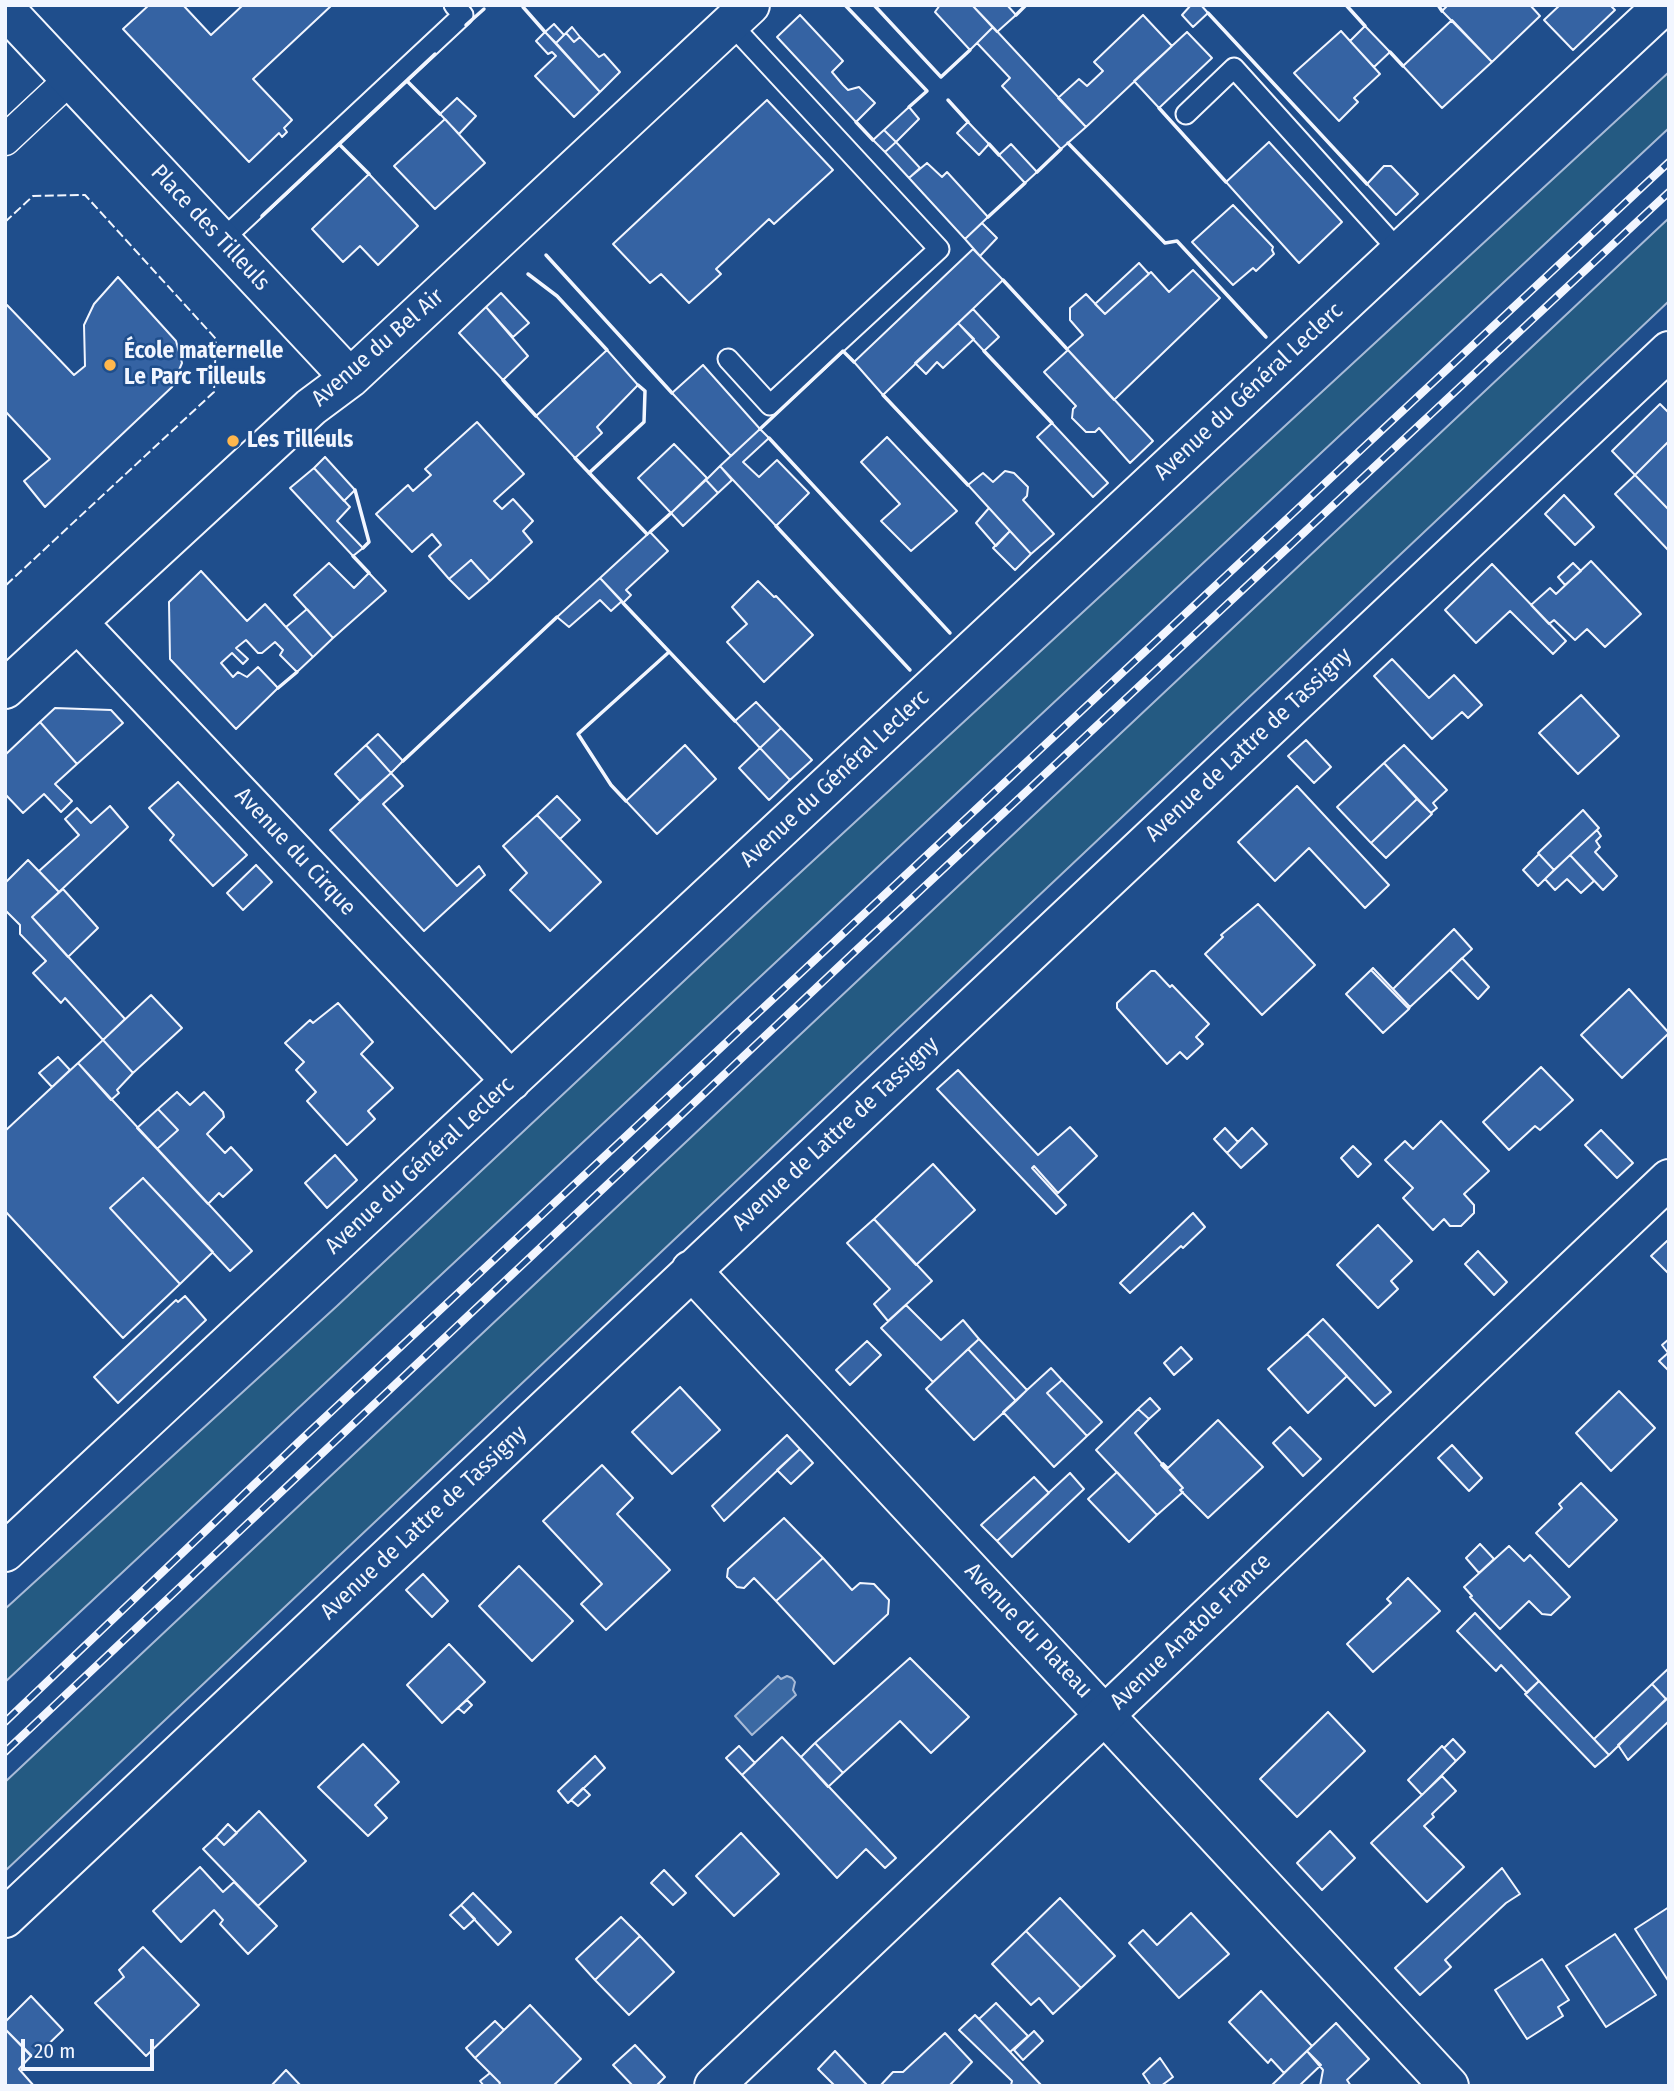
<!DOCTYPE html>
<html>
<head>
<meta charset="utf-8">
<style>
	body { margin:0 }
	#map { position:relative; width:1674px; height:2091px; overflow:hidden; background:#1f4e8c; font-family:"Fira Sans Condensed",sans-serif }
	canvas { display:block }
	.frame { position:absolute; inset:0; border:7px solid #f2f6ff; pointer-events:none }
	.scale { position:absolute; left:21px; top:2039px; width:133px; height:32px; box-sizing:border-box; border:4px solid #f2f6ff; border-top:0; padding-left:9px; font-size:21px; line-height:24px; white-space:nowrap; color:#f2f6ff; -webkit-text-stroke:5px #1f4e8c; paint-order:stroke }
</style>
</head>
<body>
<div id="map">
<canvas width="1674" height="2091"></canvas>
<div class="frame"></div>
<div class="scale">20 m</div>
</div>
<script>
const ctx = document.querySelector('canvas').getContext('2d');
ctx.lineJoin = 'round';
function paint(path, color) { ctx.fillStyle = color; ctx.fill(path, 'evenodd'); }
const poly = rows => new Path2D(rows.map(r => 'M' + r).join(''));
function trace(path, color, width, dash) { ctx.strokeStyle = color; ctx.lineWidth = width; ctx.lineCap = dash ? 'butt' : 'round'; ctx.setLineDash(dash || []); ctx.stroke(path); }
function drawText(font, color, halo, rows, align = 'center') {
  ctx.font = font + ' "Fira Sans Condensed",sans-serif'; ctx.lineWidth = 5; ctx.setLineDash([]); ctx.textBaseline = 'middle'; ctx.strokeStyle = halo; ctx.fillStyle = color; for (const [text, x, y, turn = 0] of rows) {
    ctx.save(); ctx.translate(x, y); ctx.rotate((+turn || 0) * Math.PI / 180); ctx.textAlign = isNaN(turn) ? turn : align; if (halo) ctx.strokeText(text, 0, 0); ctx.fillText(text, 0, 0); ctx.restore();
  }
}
const green = poly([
	[1669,72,1669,128,5,1682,5,1609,337,1306,764,906,1669,72],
	[1669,218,1669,301,5,1871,5,1782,1669,218]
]);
const water = poly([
	[778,1676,781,1679,787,1676,792,1678,795,1682,793,1690,796,1695,752,1735,735,1716,778,1676]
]);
const building = poly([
	[149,5,183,5,211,35,243,5,332,5,253,79,292,120,284,128,287,132,282,137,279,133,249,162,123,29,149,5],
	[940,5,972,5,993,27,970,50,935,12,940,5],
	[972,5,1007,5,1016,15,997,32,972,5],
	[1191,5,1201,5,1208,13,1193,27,1182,15,1191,5],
	[1448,5,1530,5,1540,16,1492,62,1442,11,1448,5],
	[1560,5,1610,5,1615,10,1573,50,1544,20,1560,5],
	[800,15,843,61,832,72,843,85,848,90,859,87,875,103,856,122,777,37,800,15],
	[1143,15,1172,46,1086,127,1058,98,1079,79,1087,86,1103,71,1094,62,1143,15],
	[1452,20,1492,62,1442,108,1403,66,1452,20],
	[554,24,564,35,556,43,545,32,554,24],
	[1365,26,1390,52,1374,67,1350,41,1365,26],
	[572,27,580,37,574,42,566,33,572,27],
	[993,27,1086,127,1061,149,1002,86,1010,78,977,43,993,27],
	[1341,31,1380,74,1354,98,1358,102,1339,121,1294,73,1341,31],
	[545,32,600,92,574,117,535,76,556,56,552,52,548,54,536,41,545,32],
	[1187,32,1212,58,1159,108,1134,81,1187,32],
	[566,33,574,42,580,37,599,57,604,54,620,72,600,92,556,43,566,33],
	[457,98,476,116,459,134,440,114,457,98],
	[767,100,833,170,774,224,769,219,716,269,721,274,689,303,661,274,650,283,613,244,767,100],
	[909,107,919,119,896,142,884,130,909,107],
	[445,119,485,163,435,209,394,166,445,119],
	[968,122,989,144,979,155,957,133,968,122],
	[884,130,896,142,885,152,873,140,884,130],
	[896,142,920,168,909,178,885,152,896,142],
	[1269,142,1342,222,1299,263,1226,182,1269,142],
	[1011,144,1037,172,1025,183,999,155,1011,144],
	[927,163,942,177,947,172,988,217,965,239,909,178,927,163],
	[1384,166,1391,166,1418,194,1396,215,1367,184,1384,166],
	[369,174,418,226,378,265,360,246,343,262,312,229,369,174],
	[1233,205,1273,247,1272,250,1274,254,1256,271,1253,268,1233,285,1192,242,1233,205],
	[982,223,997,238,980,256,965,239,982,223],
	[973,249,1003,280,883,395,854,362,973,249],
	[1139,263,1149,274,1105,314,1095,304,1139,263],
	[1193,270,1220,298,1114,400,1067,349,1083,335,1070,320,1070,308,1086,294,1105,314,1151,272,1169,292,1193,270],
	[118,277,176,341,182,363,172,387,45,507,24,481,50,459,5,411,5,307,7,305,74,375,85,366,84,325,94,304,118,277],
	[501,293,529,323,513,337,486,307,501,293],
	[486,307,528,356,503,380,459,333,486,307],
	[973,309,999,337,984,351,958,323,973,309],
	[958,323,974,339,943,368,937,362,926,374,915,363,958,323],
	[607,350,638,385,597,427,602,433,575,458,536,416,607,350],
	[1068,350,1153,441,1130,463,1099,428,1095,432,1086,432,1072,418,1073,409,1076,406,1044,372,1068,350],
	[703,365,760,429,731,456,672,393,703,365],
	[1660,404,1669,413,1669,441,1635,475,1612,451,1660,404],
	[477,422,524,474,494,501,502,509,513,499,533,521,523,531,532,542,490,581,471,560,449,579,429,556,441,545,432,534,412,552,376,514,408,485,413,491,431,475,425,469,477,422],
	[1052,423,1108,483,1093,497,1037,437,1052,423],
	[760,429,769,438,743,462,759,477,777,460,809,493,776,526,720,466,760,429],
	[887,437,957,511,911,551,881,521,900,504,861,462,887,437],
	[1669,441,1669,510,1635,475,1669,441],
	[674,444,707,478,671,513,638,478,674,444],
	[325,457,355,490,344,501,314,468,325,457],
	[720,466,732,480,718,493,706,480,720,466],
	[314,468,350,507,337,521,363,548,353,556,290,488,314,468],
	[1005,471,1014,473,1028,487,1027,496,1023,500,1054,534,1031,554,968,485,983,473,993,482,1005,471],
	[1635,475,1669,510,1669,551,1615,494,1635,475],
	[706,480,718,493,683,526,671,513,706,480],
	[1564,495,1594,527,1575,545,1545,514,1564,495],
	[989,508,1010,531,996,546,976,523,989,508],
	[1010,531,1031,554,1015,570,993,548,1010,531],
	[650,532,668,551,626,590,631,595,623,603,600,578,650,532],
	[471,560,490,581,469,599,449,579,471,560],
	[1591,561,1641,614,1605,647,1587,629,1575,640,1554,620,1549,624,1531,605,1550,588,1556,594,1591,561],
	[329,563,354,588,369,573,386,591,333,638,294,595,329,563],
	[1573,563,1581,571,1565,585,1558,577,1573,563],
	[1492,564,1566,641,1553,654,1510,611,1476,643,1445,610,1492,564],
	[201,571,247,621,265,604,313,657,297,672,280,655,283,650,275,642,262,653,258,653,246,640,236,648,248,659,243,664,232,653,221,663,233,677,238,672,247,677,258,667,278,688,236,729,170,659,169,602,201,571],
	[600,578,622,601,611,611,600,600,569,627,557,617,600,578],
	[758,581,774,597,776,596,813,635,764,682,727,642,747,624,732,607,758,581],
	[307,609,333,638,313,657,286,627,307,609],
	[1392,659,1429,698,1454,675,1482,705,1468,718,1462,712,1432,739,1374,676,1392,659],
	[1581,695,1619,736,1578,774,1539,733,1581,695],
	[756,702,781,728,760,748,735,721,756,702],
	[55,708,111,710,123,723,77,764,40,722,55,708],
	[40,722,77,764,55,784,72,801,61,812,44,794,23,813,5,794,5,755,40,722],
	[781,728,812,760,790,780,760,748,781,728],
	[378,734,403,761,391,773,366,745,378,734],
	[1306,740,1331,767,1314,783,1288,756,1306,740],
	[366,745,391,773,360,801,335,774,366,745],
	[685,745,716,779,657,834,626,801,685,745],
	[1404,745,1447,790,1433,803,1437,808,1431,813,1384,763,1404,745],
	[760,748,790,780,769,800,739,768,760,748],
	[1384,763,1417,799,1371,843,1337,807,1384,763],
	[391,773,403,786,383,804,457,886,479,866,485,875,424,931,330,830,391,773],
	[178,782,247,855,213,886,170,840,174,835,149,808,178,782],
	[1297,786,1389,885,1365,908,1309,848,1275,881,1238,842,1297,786],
	[557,796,580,820,560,839,537,815,557,796],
	[1417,799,1432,814,1386,858,1371,843,1417,799],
	[110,806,128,827,59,892,39,871,79,835,65,819,77,808,91,823,110,806],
	[1583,810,1599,828,1554,870,1538,853,1583,810],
	[537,815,601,882,550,931,510,890,527,873,503,846,537,815],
	[1597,830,1601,836,1596,841,1600,847,1595,852,1617,876,1603,890,1570,855,1597,830],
	[1539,854,1554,870,1538,886,1523,870,1539,854],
	[1570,855,1594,881,1581,893,1567,879,1555,890,1545,879,1570,855],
	[28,860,59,892,32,917,125,1019,103,1040,65,998,61,1003,33,973,46,961,20,934,20,925,5,910,5,883,28,860],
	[256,865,272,882,243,910,227,893,256,865],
	[63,889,98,928,68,957,32,917,63,889],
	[1258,904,1315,965,1262,1015,1205,954,1223,937,1221,935,1258,904],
	[1454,929,1472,949,1410,1007,1393,989,1454,929],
	[1462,958,1489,987,1478,999,1450,970,1462,958],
	[1373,968,1410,1007,1409,1009,1371,970,1373,968],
	[1371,970,1409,1009,1383,1033,1346,994,1371,970],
	[1151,971,1155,971,1170,987,1172,985,1209,1024,1196,1037,1203,1044,1187,1059,1180,1052,1167,1064,1117,1008,1117,1003,1151,971],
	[1629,989,1669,1033,1622,1078,1581,1035,1629,989],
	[151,995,182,1028,133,1073,103,1040,151,995],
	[338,1003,373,1042,361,1054,393,1088,368,1111,375,1119,347,1145,307,1101,316,1092,296,1070,304,1062,285,1043,310,1020,313,1023,338,1003],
	[103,1040,133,1073,117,1090,119,1093,111,1100,78,1063,103,1040],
	[58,1057,70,1070,52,1087,39,1073,58,1057],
	[78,1063,252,1251,230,1271,143,1178,110,1208,180,1284,123,1338,5,1211,5,1131,78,1063],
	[1541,1067,1573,1100,1540,1130,1535,1126,1509,1150,1483,1122,1541,1067],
	[958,1070,1038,1155,1070,1127,1097,1156,1058,1193,1034,1166,1032,1168,1066,1205,1056,1214,937,1089,958,1070],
	[177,1092,190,1105,204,1092,223,1112,224,1117,207,1134,225,1153,231,1147,252,1170,223,1197,219,1193,208,1204,157,1149,178,1130,158,1109,177,1092],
	[158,1109,178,1130,157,1149,137,1128,158,1109],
	[1441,1121,1489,1171,1464,1194,1474,1205,1474,1213,1461,1226,1450,1226,1444,1219,1433,1230,1403,1198,1413,1188,1385,1160,1405,1141,1413,1149,1441,1121],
	[1225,1128,1238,1142,1227,1153,1214,1139,1225,1128],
	[1252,1128,1267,1144,1241,1168,1227,1153,1252,1128],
	[1601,1130,1633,1163,1617,1178,1585,1145,1601,1130],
	[1353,1146,1371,1164,1358,1177,1341,1158,1353,1146],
	[335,1155,357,1180,327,1208,305,1183,335,1155],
	[933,1164,975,1210,916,1265,874,1219,933,1164],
	[143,1178,213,1252,180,1284,110,1208,143,1178],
	[1193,1213,1205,1227,1183,1248,1181,1246,1130,1293,1120,1283,1193,1213],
	[874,1219,932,1281,888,1321,874,1304,890,1289,847,1243,874,1219],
	[1378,1225,1412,1261,1391,1281,1398,1289,1378,1308,1337,1265,1378,1225],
	[1667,1241,1669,1243,1669,1274,1651,1256,1667,1241],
	[1478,1251,1507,1282,1494,1295,1465,1264,1478,1251],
	[185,1296,206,1320,118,1403,94,1377,176,1300,178,1302,185,1296],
	[906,1305,941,1340,963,1320,979,1339,933,1382,881,1328,906,1305],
	[1323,1319,1391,1392,1375,1406,1307,1334,1323,1319],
	[1307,1334,1347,1376,1308,1413,1268,1369,1307,1334],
	[979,1339,1027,1390,1016,1401,968,1349,979,1339],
	[1669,1339,1669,1371,1659,1361,1668,1353,1662,1345,1669,1339],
	[867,1341,881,1355,850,1385,836,1370,867,1341],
	[1181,1347,1192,1359,1174,1375,1164,1363,1181,1347],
	[968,1349,1016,1401,974,1440,926,1389,968,1349],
	[1051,1368,1062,1380,1047,1393,1087,1436,1054,1467,1003,1412,1051,1368],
	[1062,1380,1102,1422,1087,1436,1047,1393,1062,1380],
	[680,1387,720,1430,672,1474,632,1432,680,1387],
	[1619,1391,1655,1428,1611,1471,1576,1433,1619,1391],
	[1150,1398,1160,1409,1149,1419,1138,1409,1150,1398],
	[1138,1409,1149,1419,1135,1433,1183,1488,1180,1490,1183,1492,1157,1515,1096,1450,1138,1409],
	[1218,1420,1263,1467,1208,1518,1180,1490,1183,1488,1161,1465,1163,1463,1168,1468,1218,1420],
	[1290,1427,1321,1459,1303,1476,1273,1443,1290,1427],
	[787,1435,800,1449,724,1521,712,1506,787,1435],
	[1452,1445,1482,1478,1469,1491,1438,1458,1452,1445],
	[800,1449,813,1463,791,1484,777,1470,800,1449],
	[602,1465,633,1498,617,1514,670,1570,606,1630,581,1604,602,1584,543,1521,602,1465],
	[1117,1472,1157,1515,1129,1542,1088,1499,1117,1472],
	[1070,1473,1084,1489,1012,1557,997,1541,1070,1473],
	[1034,1477,1049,1493,997,1541,981,1525,1034,1477],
	[1581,1483,1617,1520,1569,1567,1536,1533,1562,1508,1559,1504,1581,1483],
	[784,1518,823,1558,776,1601,754,1578,744,1588,737,1587,727,1577,728,1569,784,1518],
	[1480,1544,1494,1559,1479,1573,1466,1558,1480,1544],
	[1509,1546,1524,1561,1530,1555,1570,1597,1551,1615,1542,1614,1529,1601,1500,1629,1470,1597,1472,1596,1464,1587,1509,1546],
	[823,1558,852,1590,860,1583,874,1584,889,1600,888,1614,834,1664,776,1601,823,1558],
	[519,1566,573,1621,532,1661,479,1606,519,1566],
	[423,1574,448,1601,432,1617,406,1590,423,1574],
	[1408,1578,1440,1611,1373,1672,1347,1644,1391,1603,1387,1599,1408,1578],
	[1475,1613,1539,1681,1527,1693,1501,1665,1496,1671,1457,1631,1475,1613],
	[449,1644,485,1682,442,1723,407,1685,449,1644],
	[910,1658,969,1717,931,1753,900,1721,843,1773,815,1743,910,1658],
	[1669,1668,1669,1697,1666,1699,1652,1684,1669,1668],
	[1539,1681,1609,1755,1595,1767,1525,1694,1539,1681],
	[1652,1684,1666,1699,1609,1755,1594,1739,1652,1684],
	[1669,1697,1669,1721,1628,1760,1618,1745,1669,1697],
	[467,1700,472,1705,464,1713,458,1708,467,1700],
	[1328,1712,1365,1751,1297,1817,1260,1779,1328,1712],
	[782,1737,896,1858,885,1868,866,1849,837,1878,742,1775,782,1737],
	[1453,1739,1465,1752,1456,1761,1444,1748,1453,1739],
	[815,1743,843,1773,828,1787,801,1757,815,1743],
	[363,1744,399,1782,375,1805,387,1818,368,1836,318,1787,363,1744],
	[739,1746,755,1763,742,1775,726,1758,739,1746],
	[1442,1746,1456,1761,1422,1795,1408,1780,1442,1746],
	[595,1756,605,1768,568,1803,558,1791,595,1756],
	[1442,1776,1456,1791,1432,1814,1434,1817,1424,1826,1464,1867,1427,1902,1371,1843,1442,1776],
	[583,1788,590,1795,578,1806,571,1800,583,1788],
	[259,1811,306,1861,258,1906,203,1849,216,1837,224,1845,259,1811],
	[228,1824,237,1833,224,1845,216,1837,228,1824],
	[1330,1831,1355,1858,1322,1890,1297,1863,1330,1831],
	[741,1833,779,1874,734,1916,696,1876,741,1833],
	[200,1867,223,1892,234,1882,277,1926,248,1954,220,1924,223,1920,214,1910,181,1942,153,1911,200,1867],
	[1502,1868,1520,1894,1506,1903,1445,1960,1451,1967,1420,1995,1395,1968,1502,1868],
	[664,1870,686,1893,673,1905,651,1883,664,1870],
	[473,1893,511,1932,498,1945,461,1905,473,1893],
	[1060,1898,1115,1956,1081,1988,1026,1931,1060,1898],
	[461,1905,475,1919,464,1929,450,1915,461,1905],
	[1669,1907,1669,1982,1635,1929,1669,1907],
	[1191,1913,1229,1954,1179,1998,1129,1943,1143,1930,1157,1945,1191,1913],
	[621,1917,640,1936,595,1980,576,1959,621,1917],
	[1026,1931,1081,1988,1053,2014,1039,1998,1031,2005,992,1964,1026,1931],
	[1615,1934,1656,1995,1606,2027,1566,1966,1615,1934],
	[640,1936,674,1972,629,2015,595,1980,640,1936],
	[143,1947,199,2005,146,2056,95,2003,124,1977,119,1970,143,1947],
	[1542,1959,1569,2000,1558,2007,1563,2016,1527,2039,1495,1990,1542,1959],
	[1261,1991,1312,2046,1284,2073,1271,2059,1268,2063,1229,2022,1261,1991],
	[31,1996,63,2030,34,2058,5,2029,5,2022,31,1996],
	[996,2003,1028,2036,1010,2052,979,2019,996,2003],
	[530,2005,581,2059,553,2086,498,2086,500,2083,475,2058,530,2005],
	[975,2015,979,2019,1042,2086,1011,2085,1012,2081,959,2030,975,2015],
	[495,2021,504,2030,475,2058,466,2048,495,2021],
	[1336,2023,1369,2059,1347,2080,1351,2086,1320,2086,1323,2070,1307,2051,1336,2023],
	[5,2029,31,2056,19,2069,34,2086,5,2086,5,2029],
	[1034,2031,1043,2041,1023,2060,1014,2050,1034,2031],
	[945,2033,972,2062,949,2086,880,2086,893,2072,903,2072,945,2033],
	[635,2045,665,2077,656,2086,633,2086,613,2065,635,2045],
	[835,2051,867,2085,835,2086,818,2069,835,2051],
	[1307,2051,1321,2065,1299,2086,1271,2086,1307,2051],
	[1160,2058,1173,2077,1161,2086,1151,2086,1143,2074,1160,2058],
	[286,2070,301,2086,271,2086,286,2070],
	[490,2073,500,2083,498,2086,484,2086,480,2081,490,2073]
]);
const service = poly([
	[1186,114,1234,68,1400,252],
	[221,241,463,15,454,5],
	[728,359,770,405,939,249,730,23]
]);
const pedestrian = poly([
	[5,140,70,79]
]);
const minor = poly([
	[5,9,350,378],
	[78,623,511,1081],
	[5,689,311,407,350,378,750,5],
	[691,1270,1449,2086],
	[5,1552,1664,5],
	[5,1918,1669,351]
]);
const tertiary = poly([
	[714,2086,1669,1179]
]);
const rail = poly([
	[5,1722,304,1437,1669,162],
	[5,1752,849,957,1669,192]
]);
const fence = poly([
	[5,222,33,196,85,195,216,339,214,392,5,586]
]);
const wall = poly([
	[845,5,927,91,909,107],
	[874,5,941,77,970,50],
	[1346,5,1365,26],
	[1438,5,1442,11],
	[523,7,545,32],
	[1208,13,1367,184],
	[1016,15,1026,5],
	[466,25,484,9],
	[1390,52,1403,66],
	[407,81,440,114],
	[948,100,968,122],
	[1159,108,1226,182],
	[856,122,873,140],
	[1068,143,1165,243,1177,241,1266,337],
	[339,144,369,174],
	[989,144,999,155],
	[1037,172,1061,149],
	[262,216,435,54],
	[988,217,1025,183],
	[546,255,672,393],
	[528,274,557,296,607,350],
	[1003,280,1067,349],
	[984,351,1052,423],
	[503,380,536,416],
	[883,395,968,485],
	[760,429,843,351,854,362],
	[769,438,950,633],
	[575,458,647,534],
	[589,473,644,422,645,391,638,385],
	[355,490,369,542,363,548],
	[776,526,910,670],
	[650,532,671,513],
	[353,556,369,573],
	[623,603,735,721],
	[278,688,297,672],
	[403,761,557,617],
	[626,801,611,785,578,734,669,652]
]);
const markers = [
	[110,365,7,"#ffb74d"],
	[233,441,7,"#ffb74d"]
];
const streetNames = [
	["Place des Tilleuls",210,228,47],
	["Avenue du Bel Air",378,348,-41],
	["Avenue du Général Leclerc",1249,392,-43],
	["Avenue de Lattre de Tassigny",1249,745,-43],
	["Avenue du Général Leclerc",835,779,-43],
	["Avenue du Cirque",295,852,47],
	["Avenue de Lattre de Tassigny",836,1134,-43],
	["Avenue du Général Leclerc",420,1166,-43],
	["Avenue de Lattre de Tassigny",424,1523,-43],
	["Avenue du Plateau",1028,1631,47],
	["Avenue Anatole France",1191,1632,-44]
];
const poiNames = [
	["École maternelle",124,352],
	["Le Parc Tilleuls",124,378],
	["Les Tilleuls",247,441]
];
paint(green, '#245a82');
trace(green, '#a8bbd7', 2);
paint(water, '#3b69a3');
trace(water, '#a8bbd7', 2);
paint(building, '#3563a3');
trace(building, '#f2f6ff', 2);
trace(service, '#f2f6ff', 23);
trace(pedestrian, '#f2f6ff', 33);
trace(minor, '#f2f6ff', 42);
trace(tertiary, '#f2f6ff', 42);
trace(service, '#1f4e8c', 19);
trace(pedestrian, '#1f4e8c', 30);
trace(minor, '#1f4e8c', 38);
trace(tertiary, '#1f4e8c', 38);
trace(rail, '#f2f6ff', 8);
trace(rail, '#1f4e8c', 5, [16]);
trace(fence, '#f2f6ff', 2, [9, 3.5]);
trace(wall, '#f2f6ff', 3.5);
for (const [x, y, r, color] of markers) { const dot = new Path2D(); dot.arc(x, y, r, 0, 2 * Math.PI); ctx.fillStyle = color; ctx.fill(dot); trace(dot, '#1f4e8c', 2.5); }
drawText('23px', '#f2f6ff', '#1f4e8c', streetNames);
drawText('bold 23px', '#f2f6ff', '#1f4e8c', poiNames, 'left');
</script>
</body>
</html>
